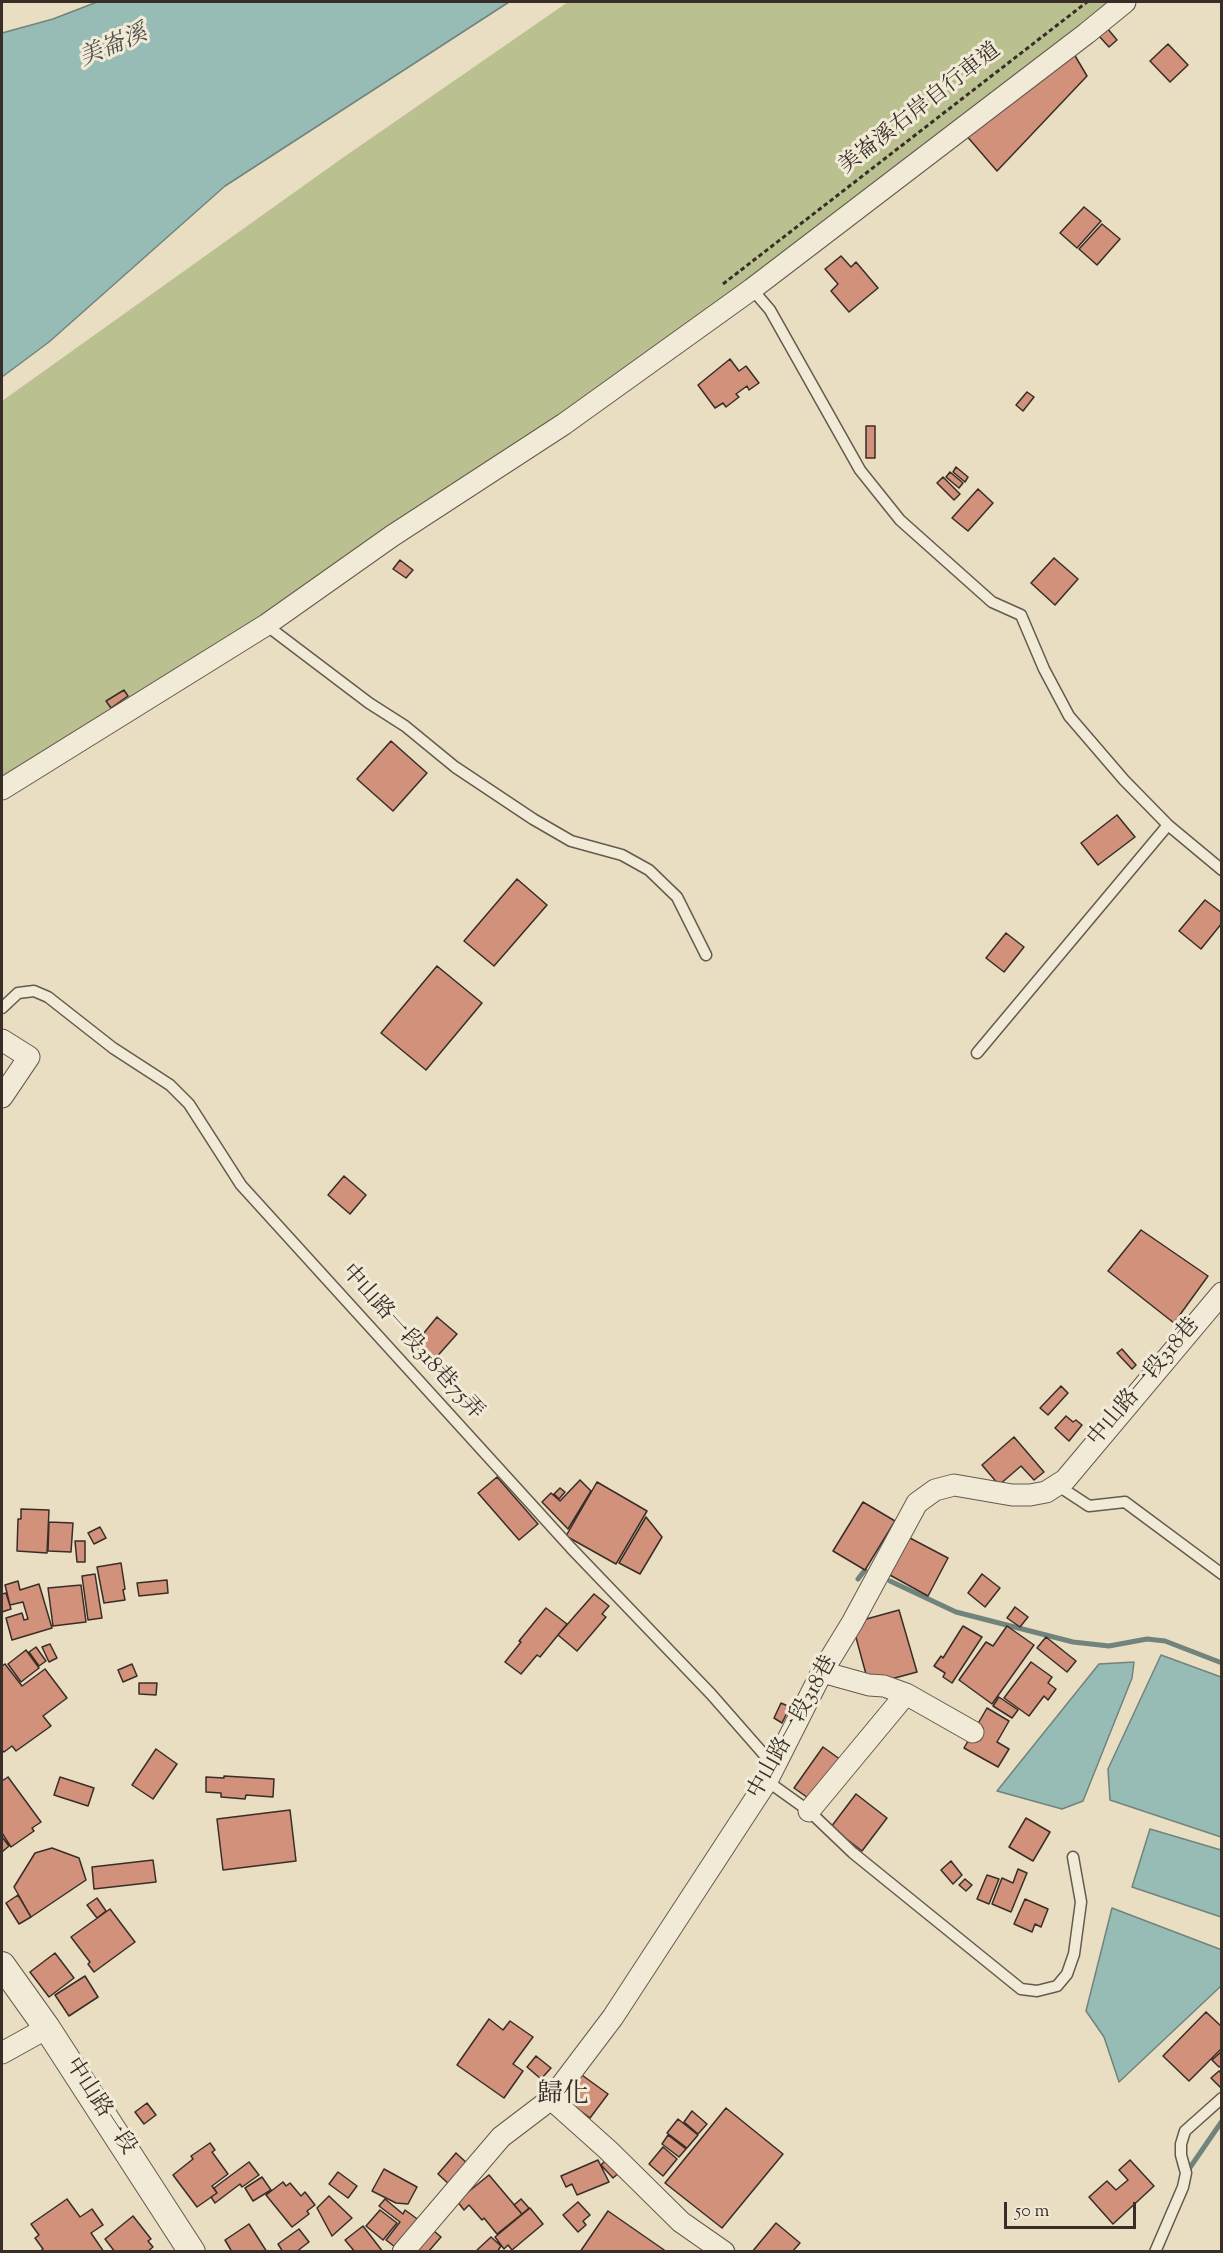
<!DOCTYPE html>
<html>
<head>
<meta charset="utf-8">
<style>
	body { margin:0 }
	#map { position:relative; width:1223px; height:2253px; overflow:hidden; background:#e9dec1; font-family:"Sorts Mill Goudy",serif }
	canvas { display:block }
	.frame { position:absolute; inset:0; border:3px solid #392e27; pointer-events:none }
	.scale { position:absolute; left:1004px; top:2202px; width:132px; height:27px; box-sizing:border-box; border:3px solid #392e27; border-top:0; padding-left:8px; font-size:18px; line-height:21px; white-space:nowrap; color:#392e27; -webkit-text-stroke:4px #f1ead7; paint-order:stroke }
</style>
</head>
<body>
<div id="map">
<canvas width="1223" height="2253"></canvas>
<div class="frame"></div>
<div class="scale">50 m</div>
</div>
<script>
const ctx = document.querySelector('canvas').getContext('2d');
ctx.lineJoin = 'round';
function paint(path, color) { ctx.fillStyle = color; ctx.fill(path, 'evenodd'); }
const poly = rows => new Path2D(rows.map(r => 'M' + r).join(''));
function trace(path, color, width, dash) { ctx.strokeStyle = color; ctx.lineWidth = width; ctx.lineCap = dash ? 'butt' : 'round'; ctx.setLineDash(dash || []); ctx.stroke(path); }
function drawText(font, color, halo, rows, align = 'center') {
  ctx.font = font + ' "Sorts Mill Goudy","Noto Serif TC",serif'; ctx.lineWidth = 6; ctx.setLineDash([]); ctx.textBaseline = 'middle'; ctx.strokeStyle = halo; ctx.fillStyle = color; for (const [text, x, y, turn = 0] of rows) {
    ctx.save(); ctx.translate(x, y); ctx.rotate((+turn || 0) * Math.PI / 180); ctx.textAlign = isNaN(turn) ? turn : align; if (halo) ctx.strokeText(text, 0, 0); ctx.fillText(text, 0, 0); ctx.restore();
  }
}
const green = poly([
	[568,2,1108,2,564,424,2,782,2,401,341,159]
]);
const water = poly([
	[97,2,509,2,225,186,49,342,2,377,2,33,53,19,97,2],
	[1161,1655,1221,1677,1221,1837,1110,1800,1108,1769,1161,1655],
	[1134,1662,1132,1678,1083,1801,1062,1809,997,1791,1099,1664,1134,1662],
	[1150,1829,1221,1850,1221,1917,1132,1887,1150,1829],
	[1112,1908,1222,1950,1221,1986,1119,2082,1104,2037,1086,2011,1112,1908]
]);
const stream = poly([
	[858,1579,865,1570],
	[890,1581,956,1612,1073,1642,1109,1646,1147,1639,1165,1641,1222,1663],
	[1189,2169,1222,2121]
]);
const building = poly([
	[1107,28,1117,40,1109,47,1099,36,1107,28],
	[1168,44,1188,65,1170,82,1150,61,1168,44],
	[1074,54,1087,76,997,171,965,134,1074,54],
	[1084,207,1101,221,1077,248,1060,233,1084,207],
	[1102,224,1120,239,1097,265,1079,249,1102,224],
	[841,256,851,267,856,262,878,288,849,312,831,291,838,284,825,269,841,256],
	[730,359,739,371,746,366,759,383,749,390,747,386,736,394,739,397,726,407,723,403,715,408,698,385,730,359],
	[1027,392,1034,397,1023,411,1016,405,1027,392],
	[866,426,875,426,875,458,866,458,866,426],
	[956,467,968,477,965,482,953,472,956,467],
	[950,472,963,483,959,488,946,477,950,472],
	[943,477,960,494,954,500,937,483,943,477],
	[978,489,993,503,968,531,952,518,978,489],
	[1054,558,1078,579,1055,605,1031,583,1054,558],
	[400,560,413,570,406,578,393,569,400,560],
	[124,690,128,696,111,708,106,701,124,690],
	[391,741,427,773,393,811,357,779,391,741],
	[1117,815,1135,837,1098,865,1081,843,1117,815],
	[517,879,547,905,494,966,464,941,517,879],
	[1205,900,1222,913,1222,923,1201,949,1179,931,1205,900],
	[1006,933,1024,947,1004,972,986,958,1006,933],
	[437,966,482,1003,426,1070,381,1033,437,966],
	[344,1176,366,1195,350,1214,328,1195,344,1176],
	[1141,1230,1208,1276,1174,1323,1108,1271,1141,1230],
	[437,1317,457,1334,433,1361,414,1345,437,1317],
	[1122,1349,1136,1365,1132,1369,1117,1353,1122,1349],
	[1061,1386,1068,1393,1048,1415,1040,1408,1061,1386],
	[1066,1416,1073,1422,1076,1420,1082,1425,1069,1441,1055,1428,1066,1416],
	[1014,1437,1044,1472,1034,1480,1021,1466,999,1485,982,1465,1014,1437],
	[497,1477,538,1524,519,1540,478,1493,497,1477],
	[580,1480,591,1491,568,1529,542,1502,551,1493,560,1501,580,1480],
	[597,1482,647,1511,616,1564,566,1536,597,1482],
	[560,1488,565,1492,559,1499,554,1494,560,1488],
	[863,1502,895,1521,865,1570,833,1551,863,1502],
	[21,1509,49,1510,47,1553,17,1551,18,1519,21,1519,21,1509],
	[646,1517,662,1537,640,1574,619,1563,646,1517],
	[49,1522,73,1523,71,1552,48,1551,49,1522],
	[100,1527,106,1538,94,1544,88,1533,100,1527],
	[908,1537,948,1558,928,1596,888,1574,908,1537],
	[75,1541,85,1541,85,1562,77,1562,75,1541],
	[121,1563,125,1589,123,1590,125,1600,104,1603,97,1567,121,1563],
	[95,1574,102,1618,88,1620,82,1576,95,1574],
	[982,1574,1000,1588,985,1607,968,1593,982,1574],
	[167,1580,168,1593,139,1596,137,1583,167,1580],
	[18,1581,20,1590,39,1584,52,1628,12,1640,6,1618,22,1613,24,1620,28,1619,23,1602,10,1605,5,1585,18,1581],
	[81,1585,86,1622,53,1626,48,1588,81,1585],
	[6,1593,11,1609,2,1612,2,1594,6,1593],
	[594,1594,609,1606,602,1614,606,1617,577,1651,558,1635,594,1594],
	[1015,1607,1028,1617,1020,1627,1007,1618,1015,1607],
	[546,1608,567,1624,540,1657,537,1655,521,1674,505,1662,521,1642,519,1641,546,1608],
	[899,1610,917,1672,869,1685,852,1623,899,1610],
	[963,1626,982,1637,952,1683,943,1677,945,1673,934,1666,941,1656,943,1658,963,1626],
	[1007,1626,1034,1645,992,1704,959,1680,986,1642,993,1646,1007,1626],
	[1046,1637,1076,1661,1067,1672,1037,1648,1046,1637],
	[50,1644,57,1658,49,1662,42,1647,50,1644],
	[36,1647,46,1661,39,1666,29,1652,36,1647],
	[26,1650,39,1668,21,1682,8,1664,26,1650],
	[1031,1662,1052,1677,1048,1683,1056,1689,1048,1700,1044,1696,1029,1716,1004,1698,1031,1662],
	[5,1664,22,1686,45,1669,67,1698,43,1716,51,1726,16,1751,12,1746,4,1752,2,1750,2,1666,5,1664],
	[132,1664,137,1676,123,1682,118,1670,132,1664],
	[139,1683,157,1683,156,1695,139,1694,139,1683],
	[999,1697,1018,1710,1012,1718,993,1706,999,1697],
	[781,1703,790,1707,782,1723,774,1718,781,1703],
	[987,1708,1009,1721,997,1742,1009,1749,998,1767,964,1748,987,1708],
	[823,1747,841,1760,811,1800,794,1788,823,1747],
	[156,1749,177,1764,153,1799,132,1785,156,1749],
	[224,1776,274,1779,273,1797,246,1795,245,1799,221,1797,221,1793,206,1792,206,1777,224,1778,224,1776],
	[8,1777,41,1822,32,1828,34,1831,11,1847,2,1833,2,1781,8,1777],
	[60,1777,94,1788,88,1806,54,1795,60,1777],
	[856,1794,887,1818,862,1851,831,1827,856,1794],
	[290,1810,296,1861,223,1870,217,1819,290,1810],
	[1026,1818,1050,1832,1033,1861,1009,1847,1026,1818],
	[2,1837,9,1846,2,1852,2,1837],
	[52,1848,79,1858,86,1880,31,1917,14,1887,35,1853,52,1848],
	[153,1860,156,1882,94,1889,92,1867,153,1860],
	[951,1861,962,1875,953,1884,941,1870,951,1861],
	[1018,1869,1027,1873,1011,1912,992,1904,1002,1878,1013,1883,1018,1869],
	[987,1875,999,1879,989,1904,977,1899,987,1875],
	[965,1879,972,1885,966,1891,959,1885,965,1879],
	[18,1895,31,1917,19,1924,6,1903,18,1895],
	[97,1898,106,1911,97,1918,87,1905,97,1898],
	[1025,1899,1048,1909,1041,1927,1035,1924,1032,1932,1014,1924,1025,1899],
	[110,1909,135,1942,94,1972,88,1964,90,1962,71,1937,110,1909],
	[55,1953,74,1978,49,1997,30,1972,55,1953],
	[85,1976,98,1997,69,2016,55,1995,85,1976],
	[1206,2012,1222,2027,1222,2048,1189,2081,1163,2056,1206,2012],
	[489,2019,503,2030,510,2021,533,2037,513,2064,523,2071,504,2098,457,2065,489,2019],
	[1222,2051,1222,2065,1219,2067,1212,2060,1222,2051],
	[536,2056,551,2068,541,2079,527,2067,536,2056],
	[575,2070,608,2094,590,2118,557,2094,575,2070],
	[1219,2071,1222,2074,1222,2089,1211,2078,1219,2071],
	[147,2103,156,2115,144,2124,135,2112,147,2103],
	[726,2108,783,2154,722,2228,665,2183,726,2108],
	[692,2111,707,2124,698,2134,684,2122,692,2111],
	[678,2119,698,2135,687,2148,667,2133,678,2119],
	[668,2135,686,2149,679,2157,662,2144,668,2135],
	[210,2143,215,2150,212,2152,228,2174,212,2186,217,2193,197,2207,173,2175,193,2159,191,2156,210,2143],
	[663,2147,677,2159,663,2176,649,2164,663,2147],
	[456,2153,469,2165,451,2186,438,2174,456,2153],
	[608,2158,620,2172,613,2178,601,2165,608,2158],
	[598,2160,609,2182,577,2195,572,2184,566,2187,561,2176,598,2160],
	[1130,2160,1154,2186,1113,2224,1089,2197,1107,2181,1116,2190,1128,2180,1119,2170,1130,2160],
	[249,2162,259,2175,242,2187,240,2184,215,2203,211,2197,217,2193,214,2188,249,2162],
	[384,2169,417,2187,408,2204,396,2203,372,2191,384,2169],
	[338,2172,357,2186,348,2198,329,2184,338,2172],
	[489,2175,522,2214,497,2234,484,2218,482,2220,469,2205,464,2210,457,2201,489,2175],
	[262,2177,271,2190,253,2201,245,2188,262,2177],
	[283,2182,286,2186,290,2183,301,2196,305,2192,315,2205,307,2211,309,2214,292,2227,266,2195,283,2182],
	[329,2196,352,2218,332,2236,317,2208,329,2196],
	[67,2199,80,2217,92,2209,103,2225,91,2233,104,2252,39,2252,43,2249,35,2238,39,2235,31,2224,67,2199],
	[385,2199,403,2214,405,2210,420,2221,395,2247,386,2240,400,2222,379,2206,385,2199],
	[521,2199,529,2208,522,2214,514,2205,521,2199],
	[578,2202,590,2215,583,2221,586,2225,578,2232,563,2215,578,2202],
	[530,2208,543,2224,512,2250,508,2245,504,2249,495,2237,530,2208],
	[380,2210,397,2223,383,2240,366,2226,380,2210],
	[608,2211,667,2252,580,2252,608,2211],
	[133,2216,151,2239,148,2241,153,2247,147,2252,115,2252,105,2239,133,2216],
	[776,2223,800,2243,792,2252,752,2252,776,2223],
	[249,2224,267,2252,232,2252,225,2240,249,2224],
	[363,2226,383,2252,355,2252,345,2240,363,2226],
	[428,2226,441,2237,428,2252,408,2252,428,2226],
	[299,2229,309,2242,296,2252,283,2252,278,2244,299,2229],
	[491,2237,501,2246,497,2252,476,2251,491,2237]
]);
const path = poly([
	[723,284,1087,2]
]);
const service = poly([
	[752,289,770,310,860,470,900,520,992,602,1021,615,1044,669,1069,716,1124,780,1168,825,1222,870],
	[266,625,369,703,405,726,455,767,533,819,571,841,622,855,649,870,677,897,706,955],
	[2,1008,18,993,34,991,48,997,113,1048,170,1085,189,1104,241,1185,571,1548,711,1694,775,1767],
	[977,1053,1168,825],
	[1057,1485,1089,1506,1125,1502,1222,1574],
	[767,1781,809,1811,853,1853,1021,1989,1037,1991,1057,1986,1067,1974,1074,1954,1081,1902,1073,1857],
	[1155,2252,1183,2187,1186,2173,1181,2155,1181,2144,1185,2131,1222,2098]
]);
const minor = poly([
	[2,789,266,625,392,536,564,424,752,289,1087,33,1125,2],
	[2,1040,29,1057,2,1097],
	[822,1672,869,1685,884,1686,906,1694,973,1732],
	[809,1811,906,1694],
	[2,2053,47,2028],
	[551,2099,608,2150,681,2222,724,2252],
	[403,2252,501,2137,551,2099,613,2017,767,1781,822,1672,852,1623,917,1503,935,1490,954,1485,1012,1495,1030,1495,1046,1492,1065,1480,1222,1293]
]);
const tertiary = poly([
	[2,1965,47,2028,192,2252]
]);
const streetNames = [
	["美崙溪右岸自行車道",921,110,-38],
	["中山路一段318巷75弄",411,1343,48],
	["中山路一段318巷",1145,1383,-50],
	["中山路一段318巷",794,1728,-61],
	["中山路一段",99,2107,57]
];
const waterNames = [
	["美崙溪",114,48,-23]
];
const quarterNames = [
	["歸化",563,2097]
];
paint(green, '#bbc090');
paint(water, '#97bcb6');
trace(water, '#71837d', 1.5);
trace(stream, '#71837d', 5);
paint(building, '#d1917b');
trace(building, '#392e27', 1.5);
trace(service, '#655a4e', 13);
trace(minor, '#655a4e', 23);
trace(tertiary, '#655a4e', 28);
trace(path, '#392e27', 3, [4.5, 3]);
trace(service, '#f1ead7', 10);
trace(minor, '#f1ead7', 21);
trace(tertiary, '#f1ead7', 26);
drawText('22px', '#392e27', '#f1ead7', streetNames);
drawText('italic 24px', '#50524b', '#f1ead7', waterNames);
drawText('26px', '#392e27', '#f1ead7', quarterNames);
</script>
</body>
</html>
